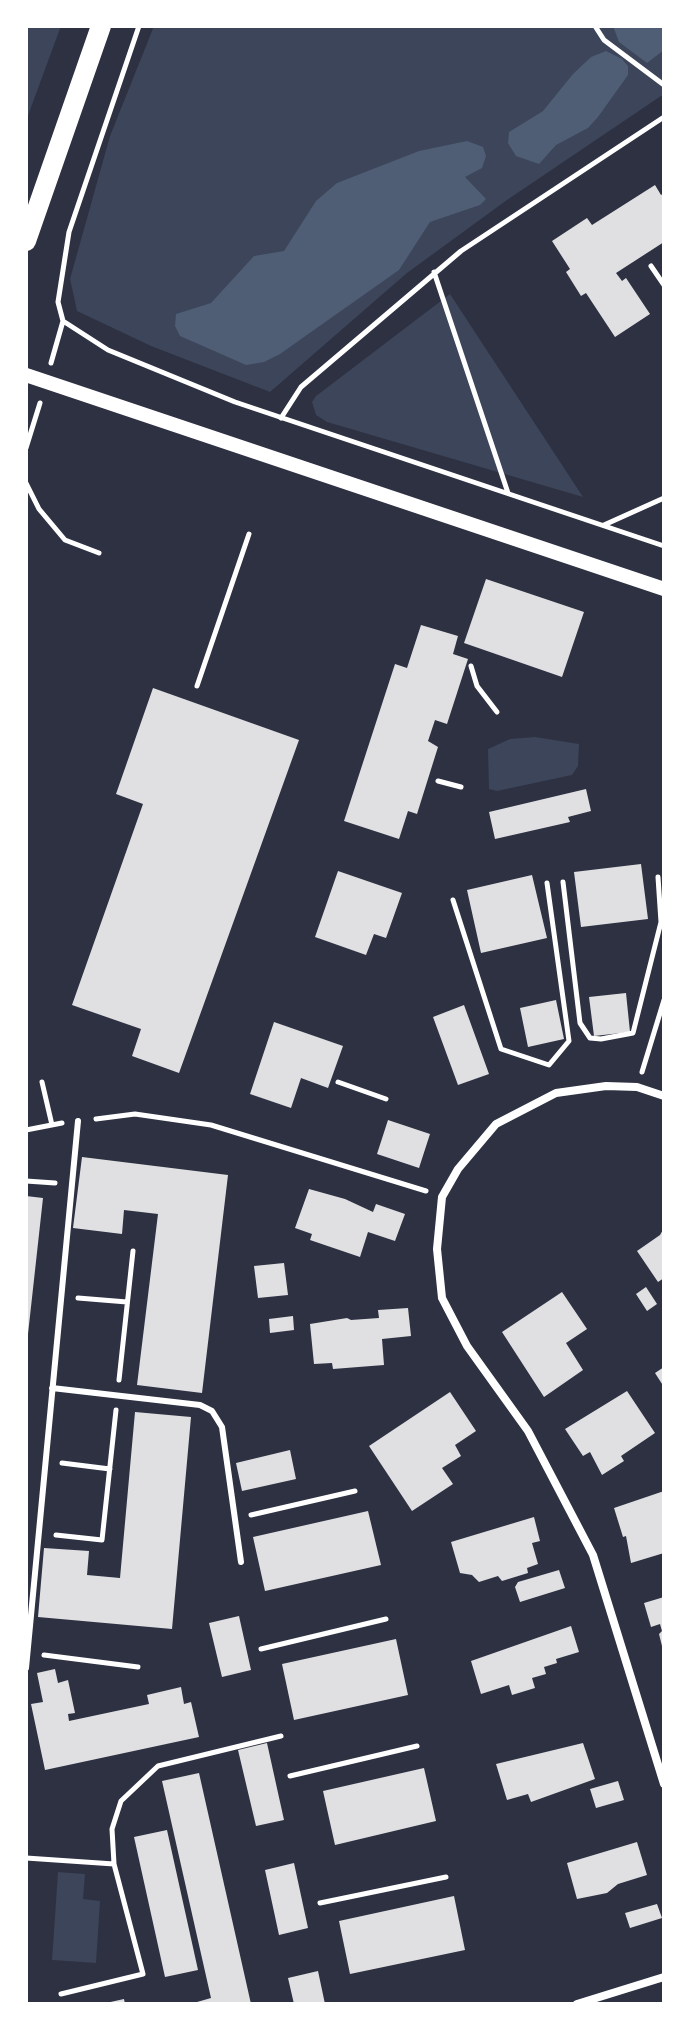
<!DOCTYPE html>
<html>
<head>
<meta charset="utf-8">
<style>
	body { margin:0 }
	#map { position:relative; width:690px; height:2030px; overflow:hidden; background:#2d3142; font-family:"Sofia Sans Condensed",sans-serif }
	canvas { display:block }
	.frame { position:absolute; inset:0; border:28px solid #fff; pointer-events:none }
</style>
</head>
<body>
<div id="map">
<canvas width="690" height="2030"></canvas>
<div class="frame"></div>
</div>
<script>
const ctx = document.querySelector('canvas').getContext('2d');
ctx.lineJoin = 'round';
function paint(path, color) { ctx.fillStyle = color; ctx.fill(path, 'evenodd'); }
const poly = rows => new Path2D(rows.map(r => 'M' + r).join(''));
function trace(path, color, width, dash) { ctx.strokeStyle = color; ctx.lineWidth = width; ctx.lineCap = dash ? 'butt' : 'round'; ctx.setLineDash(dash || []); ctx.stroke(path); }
const green = poly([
	[26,26,61,26,26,121],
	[154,26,664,26,664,94,507,200,407,273,270,392,151,346,77,311,70,279,110,136],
	[450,294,583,497,327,422,316,415,312,402,316,396],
	[535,737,579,744,578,766,572,775,497,791,489,789,488,749,510,739],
	[58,1872,85,1874,83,1899,100,1901,96,1963,52,1960]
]);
const water = poly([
	[613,26,664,26,664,50,647,63,619,42],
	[606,51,622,59,628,66,628,75,598,117,588,128,556,145,539,164,516,156,508,143,509,132,543,111,573,74,591,57],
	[467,141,483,147,486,156,482,168,465,177,486,199,480,205,430,222,399,270,280,354,264,362,246,365,180,336,175,326,176,314,211,303,254,256,284,251,316,201,337,183,419,151]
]);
const building = poly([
	[655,185,661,195,664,193,664,242,616,273,622,281,626,278,650,314,615,337,586,293,581,296,566,272,570,269,552,241,587,218,592,225],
	[486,579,584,612,562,677,464,643],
	[421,625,458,636,453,654,468,659,447,724,435,720,428,741,438,747,417,814,408,811,399,839,344,821,395,664,407,668],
	[153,688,299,740,179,1073,132,1056,141,1029,72,1005,143,804,116,794],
	[586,789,591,811,568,817,570,822,495,839,489,812],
	[641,864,648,919,581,927,574,872],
	[338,871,402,893,386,938,374,934,366,955,315,937],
	[532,875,547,938,481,953,467,890],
	[626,993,630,1032,594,1036,589,997],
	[556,1000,564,1039,528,1047,520,1008],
	[464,1005,489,1074,458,1085,433,1017],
	[274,1022,343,1046,328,1088,301,1078,291,1108,250,1094],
	[388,1120,430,1134,419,1168,377,1154],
	[82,1157,228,1175,202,1393,137,1385,158,1214,124,1210,122,1234,73,1228],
	[309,1189,345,1199,373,1212,376,1204,405,1214,395,1241,368,1232,360,1257,310,1240,312,1234,295,1228],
	[26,1196,43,1198,28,1334,26,1334],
	[664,1228,664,1278,658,1282,637,1251,660,1235],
	[284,1263,288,1295,258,1298,254,1266],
	[646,1287,657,1304,647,1311,636,1294],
	[562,1292,587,1329,566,1343,583,1370,544,1397,502,1332],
	[408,1308,411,1336,382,1339,384,1365,333,1369,332,1363,314,1364,310,1324,347,1318,351,1320,379,1318,378,1310],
	[293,1316,294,1330,270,1333,269,1319],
	[664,1367,664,1387,655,1373],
	[627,1391,655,1433,621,1456,624,1461,602,1475,590,1452,583,1456,565,1429],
	[450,1392,476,1431,455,1445,461,1456,442,1468,453,1484,412,1511,369,1446],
	[135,1412,191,1417,172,1629,38,1617,44,1548,89,1551,87,1575,120,1578],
	[290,1450,296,1479,242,1491,236,1463],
	[664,1491,664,1553,631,1563,626,1536,623,1537,614,1508],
	[368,1511,381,1565,265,1591,253,1537],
	[534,1517,540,1541,532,1543,538,1564,527,1568,528,1573,502,1581,498,1576,479,1582,472,1575,460,1573,451,1542],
	[559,1570,565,1588,520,1602,515,1587,518,1582],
	[664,1597,664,1650,663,1650,659,1634,662,1631,660,1624,651,1627,644,1603],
	[239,1616,251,1670,222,1677,209,1623],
	[571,1626,579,1652,556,1659,557,1663,544,1667,546,1674,532,1678,535,1688,512,1695,509,1685,481,1694,471,1661],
	[396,1639,408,1695,294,1720,282,1664],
	[55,1669,58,1683,68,1680,75,1713,68,1714,69,1721,149,1704,147,1695,181,1687,184,1704,191,1702,199,1737,45,1770,31,1704,43,1702,37,1673],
	[267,1743,284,1820,256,1826,238,1750],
	[583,1743,595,1779,531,1802,528,1794,507,1800,496,1764],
	[424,1768,436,1821,335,1845,323,1791],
	[199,1773,251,2004,190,2004,211,1998,162,1781],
	[618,1781,624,1800,596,1808,590,1789],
	[167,1830,198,1970,165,1977,134,1837],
	[637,1842,647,1875,618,1884,607,1893,577,1899,567,1863],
	[294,1863,308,1928,279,1935,265,1870],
	[454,1896,465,1950,350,1974,339,1921],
	[657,1904,662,1918,630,1928,625,1913],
	[318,1971,325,2004,294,2004,288,1978],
	[124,1999,125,2004,106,2004,106,2003]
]);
const path = poly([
	[595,26,604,40,664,85],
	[651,266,664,285],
	[434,272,508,493],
	[63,321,108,350,235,402,664,546],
	[51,363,63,321,58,302,69,232,139,26],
	[281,418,301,387,461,251,664,117],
	[26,448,40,403],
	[26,483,39,509,65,540,99,553],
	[604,525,664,498],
	[471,666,477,686,497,712],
	[197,686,249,534],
	[438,781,461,787],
	[563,882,580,1023,590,1038,601,1039,633,1033,661,922,658,877],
	[453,900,501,1049,549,1065,569,1041,547,883],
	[642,1072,664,1000],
	[42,1082,52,1125],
	[338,1082,386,1099],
	[96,1119,135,1114,211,1125,426,1191],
	[26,1130,62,1123],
	[26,1181,55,1183],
	[78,1298,127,1302],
	[119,1380,133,1251],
	[62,1463,110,1469],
	[251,1515,355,1491],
	[56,1535,102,1540,116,1410],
	[261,1649,386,1619],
	[44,1655,138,1667],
	[290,1776,417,1746],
	[26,1858,114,1864,112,1829,121,1801,158,1766,281,1736],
	[320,1903,446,1877],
	[61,1994,143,1974,114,1864]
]);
const service = poly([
	[52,1388,200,1405,212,1411,222,1427,241,1562],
	[26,1668,78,1121]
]);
const minor = poly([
	[664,1096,637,1087,606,1086,556,1093,496,1124,458,1169,442,1197,437,1249,442,1298,467,1346,528,1431,593,1555,664,1784],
	[577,2004,664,1977]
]);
const tertiary = poly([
	[26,375,664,589]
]);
const primary = poly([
	[26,241,101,26]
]);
paint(green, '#3c4559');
paint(water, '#4f5d75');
paint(building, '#e0e0e3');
trace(path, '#fff', 5);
trace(service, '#fff', 6);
trace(minor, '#fff', 8);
trace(tertiary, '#fff', 14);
trace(primary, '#fff', 20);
</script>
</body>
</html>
